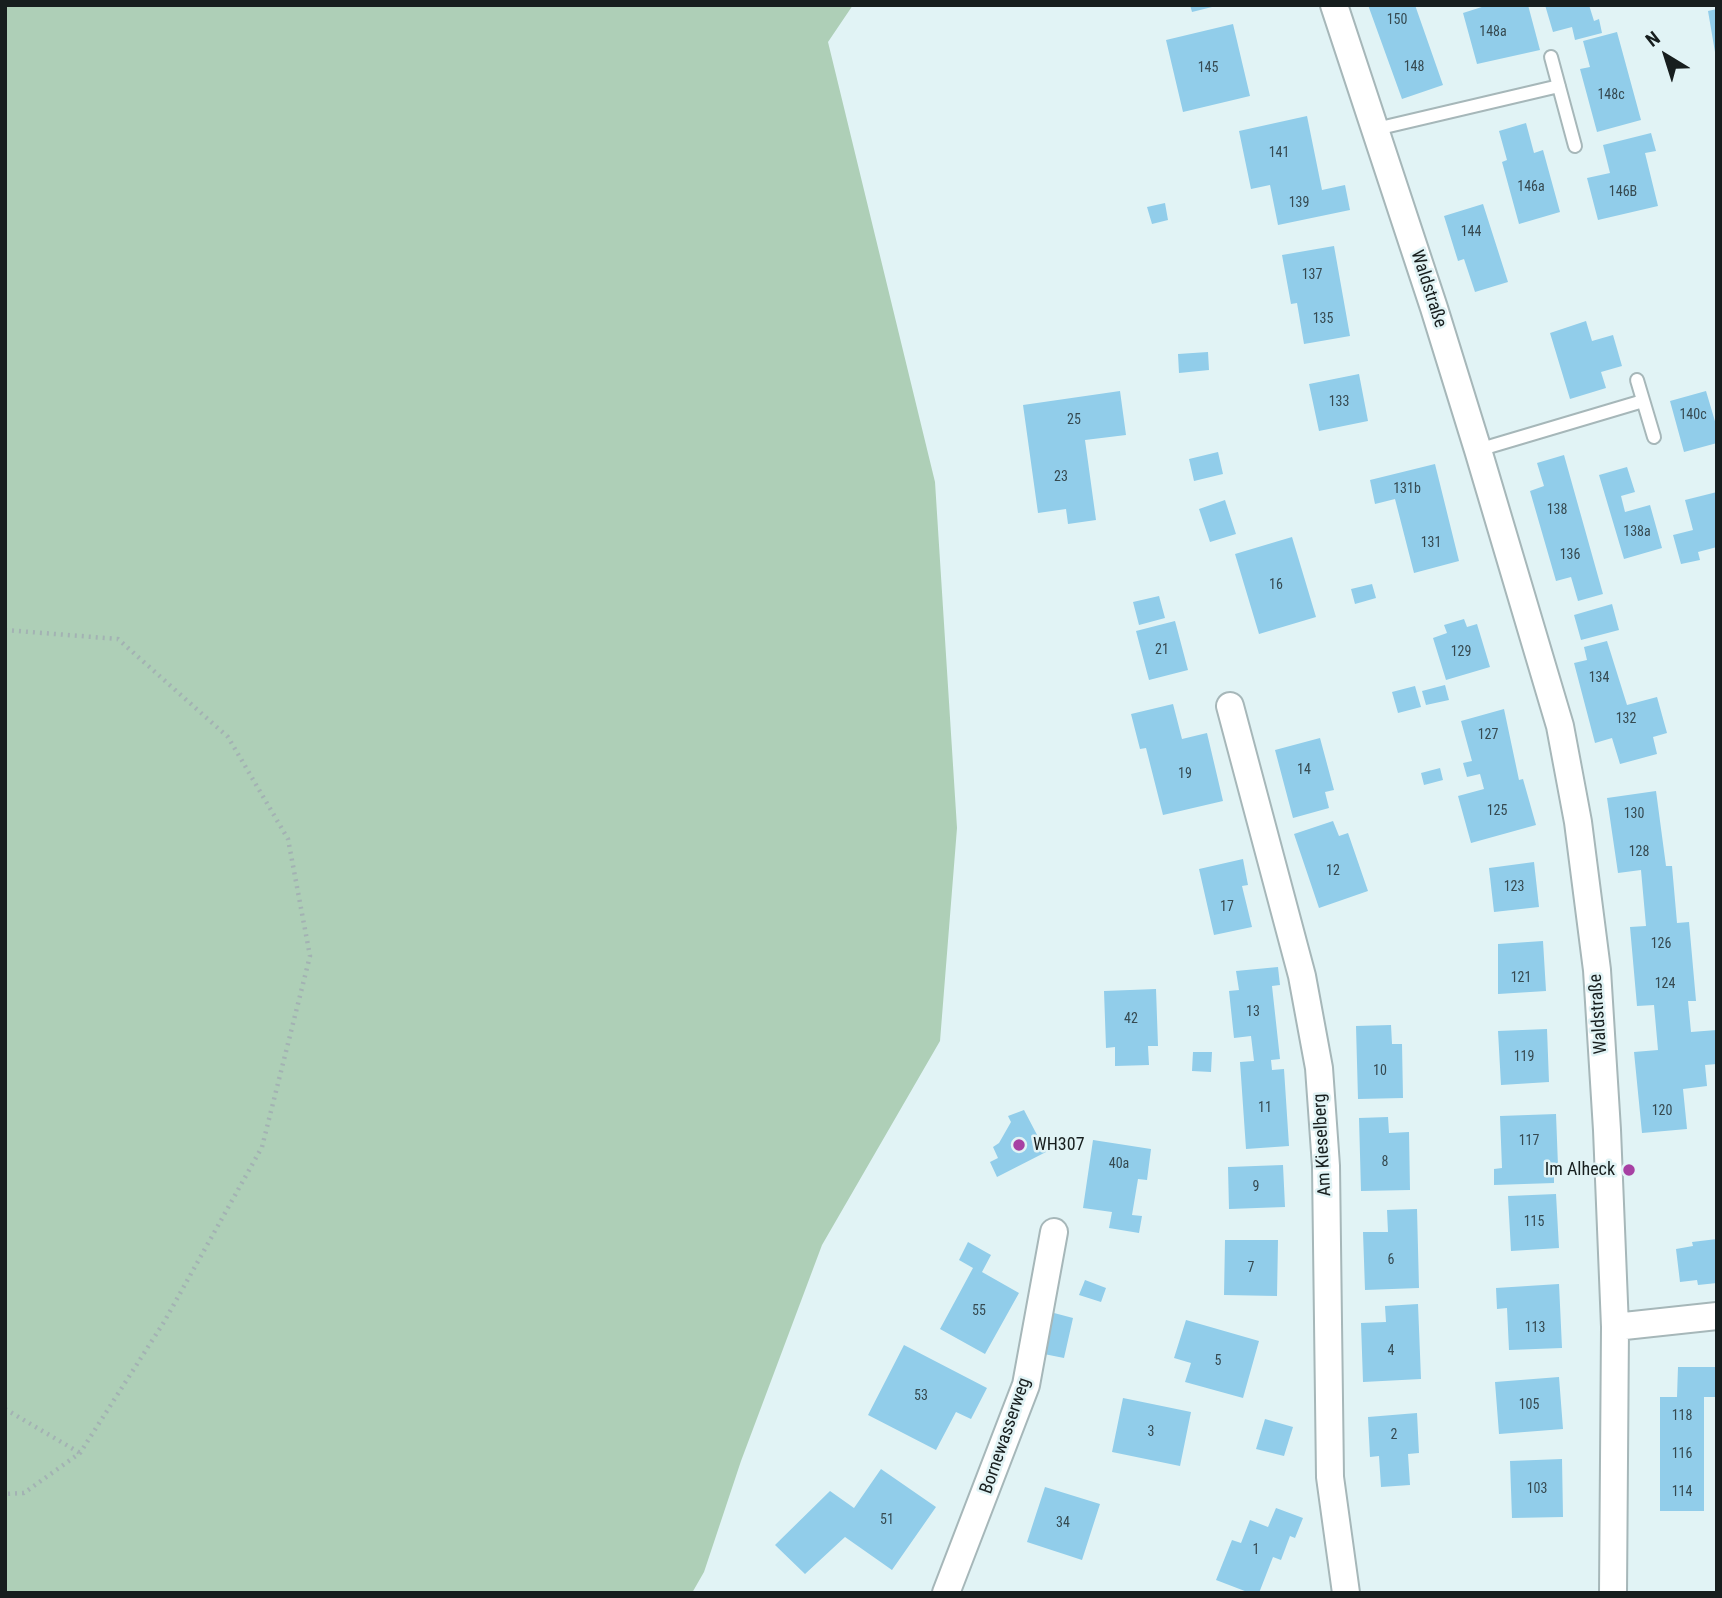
<!DOCTYPE html>
<html>
<head>
<meta charset="utf-8">
<style>
	body { margin:0 }
	#map { position:relative; width:1722px; height:1598px; overflow:hidden; background:#e1f3f5; font-family:"Roboto Condensed",sans-serif }
	canvas { display:block }
	.frame { position:absolute; inset:0; border:7px solid #171e1e; pointer-events:none }
	.north { position:absolute; left:1631px; top:21px; width:70px; height:70px; -webkit-text-stroke:5px #e1f3f5; paint-order:stroke; rotate:322deg; font-size:19px; font-weight:700; line-height:28px; text-align:center; color:#171e1e }
	.north::after { content:''; display:block; margin:auto; width:24px; height:32px; background:#171e1e; clip-path:polygon(50% 0,100% 100%,50% 72%,0 100%) }
</style>
</head>
<body>
<div id="map">
<canvas width="1722" height="1598"></canvas>
<div class="frame"></div>
<div class="north">N</div>
</div>
<script>
const ctx = document.querySelector('canvas').getContext('2d');
ctx.lineJoin = 'round';
function paint(path, color) { ctx.fillStyle = color; ctx.fill(path, 'evenodd'); }
const poly = rows => new Path2D(rows.map(r => 'M' + r).join(''));
function trace(path, color, width, dash) { ctx.strokeStyle = color; ctx.lineWidth = width; ctx.lineCap = dash ? 'butt' : 'round'; ctx.setLineDash(dash || []); ctx.stroke(path); }
function drawText(font, color, halo, rows, align = 'center') {
  ctx.font = font + ' "Roboto Condensed",sans-serif'; ctx.lineWidth = 5; ctx.setLineDash([]); ctx.textBaseline = 'middle'; ctx.strokeStyle = halo; ctx.fillStyle = color; for (const [text, x, y, turn = 0] of rows) {
    ctx.save(); ctx.translate(x, y); ctx.rotate((+turn || 0) * Math.PI / 180); ctx.textAlign = isNaN(turn) ? turn : align; if (halo) ctx.strokeText(text, 0, 0); ctx.fillText(text, 0, 0); ctx.restore();
  }
}
const green = poly([
	[5,5,853,5,828,42,935,482,957,828,940,1041,822,1245,741,1461,704,1572,692,1593,5,1593]
]);
const building = poly([
	[1190,5,1216,5,1216,6,1192,12],
	[1368,5,1415,5,1443,85,1402,99],
	[1488,5,1528,5,1540,50,1477,64,1463,13],
	[1545,5,1589,5,1594,21,1599,19,1602,33,1575,40,1572,27,1553,32],
	[1717,9,1717,52,1715,52,1708,11],
	[1233,24,1250,96,1183,112,1166,40],
	[1617,32,1641,120,1597,132,1580,69,1590,67,1583,41],
	[1307,116,1322,190,1345,185,1350,210,1278,225,1270,185,1251,189,1239,131],
	[1526,123,1534,153,1543,150,1560,212,1519,224,1502,162,1507,160,1499,131],
	[1651,133,1656,151,1645,153,1658,206,1598,220,1587,178,1610,173,1603,145],
	[1165,203,1168,220,1152,224,1147,207],
	[1483,204,1508,282,1475,292,1464,259,1458,261,1444,216],
	[1334,246,1350,336,1304,344,1297,303,1291,304,1282,255],
	[1586,321,1592,341,1613,335,1622,366,1601,372,1606,388,1570,399,1550,333],
	[1208,352,1209,370,1179,373,1178,354],
	[1359,374,1368,421,1319,431,1309,384],
	[1120,391,1126,435,1085,440,1096,520,1068,524,1066,509,1038,513,1023,405],
	[1706,391,1717,428,1717,443,1684,452,1670,401],
	[1218,452,1223,474,1194,481,1189,459],
	[1564,455,1603,594,1578,601,1571,577,1556,581,1530,491,1544,486,1537,463],
	[1435,464,1459,561,1414,573,1395,499,1375,504,1370,480],
	[1627,467,1635,492,1621,496,1625,512,1650,505,1662,548,1624,559,1599,475],
	[1717,492,1717,547,1698,552,1700,560,1681,564,1673,535,1693,530,1685,500],
	[1225,500,1236,534,1210,542,1199,509],
	[1292,537,1316,617,1259,634,1235,554],
	[1372,584,1376,598,1355,604,1351,589],
	[1159,596,1165,618,1139,625,1133,602],
	[1612,604,1619,630,1581,640,1574,615],
	[1464,619,1467,627,1477,624,1490,667,1446,680,1433,638,1447,633,1444,625],
	[1175,621,1188,670,1149,680,1136,631],
	[1607,641,1627,705,1657,697,1667,733,1653,737,1657,754,1620,764,1612,738,1595,743,1574,663,1587,660,1584,647],
	[1445,685,1449,700,1426,705,1422,691],
	[1415,686,1421,707,1398,713,1392,692],
	[1173,704,1182,739,1207,733,1223,801,1163,815,1146,748,1140,749,1131,714],
	[1504,709,1519,780,1523,779,1536,825,1471,843,1458,796,1484,789,1480,774,1467,777,1463,763,1472,761,1461,721],
	[1320,738,1334,790,1325,792,1329,808,1293,818,1275,750],
	[1440,768,1443,780,1424,785,1421,773],
	[1656,791,1666,866,1672,866,1677,923,1689,922,1696,1001,1688,1001,1691,1032,1717,1030,1717,1064,1705,1065,1707,1086,1683,1089,1687,1129,1642,1133,1634,1052,1658,1050,1654,1005,1637,1006,1630,927,1646,926,1641,870,1618,873,1607,798],
	[1333,821,1339,836,1348,833,1368,891,1319,908,1294,834],
	[1243,859,1248,885,1242,886,1252,927,1214,935,1199,869],
	[1534,862,1539,907,1494,912,1489,868],
	[1543,941,1546,991,1498,994,1498,944],
	[1278,967,1280,985,1272,986,1280,1059,1271,1060,1272,1070,1284,1069,1289,1146,1246,1149,1240,1062,1254,1061,1251,1036,1234,1038,1229,991,1239,990,1236,971],
	[1156,989,1158,1046,1148,1046,1149,1065,1115,1066,1115,1047,1106,1048,1104,991],
	[1391,1025,1392,1044,1402,1044,1403,1098,1358,1099,1356,1026],
	[1547,1029,1549,1082,1501,1085,1498,1031],
	[1193,1052,1212,1052,1211,1072,1192,1071],
	[1024,1110,1046,1152,997,1177,990,1162,998,1158,993,1147,999,1143,1011,1122,1008,1116],
	[1556,1114,1558,1166,1554,1166,1554,1183,1494,1185,1494,1169,1502,1168,1500,1116],
	[1388,1117,1389,1133,1409,1132,1410,1190,1361,1191,1359,1118],
	[1093,1140,1151,1149,1147,1180,1138,1179,1132,1215,1142,1216,1139,1233,1109,1228,1112,1212,1083,1208],
	[1283,1165,1285,1207,1229,1209,1228,1167],
	[1556,1194,1559,1248,1511,1251,1508,1196],
	[1417,1209,1419,1288,1365,1290,1363,1232,1388,1232,1387,1210],
	[1717,1239,1717,1283,1698,1285,1697,1280,1680,1282,1676,1249,1693,1246,1692,1242],
	[1225,1240,1278,1240,1277,1296,1224,1295],
	[968,1242,991,1255,982,1272,1019,1293,985,1354,940,1329,973,1268,959,1260],
	[1085,1280,1106,1288,1101,1302,1079,1295],
	[1559,1284,1562,1348,1509,1350,1507,1308,1497,1309,1496,1288],
	[1418,1304,1421,1379,1363,1382,1361,1323,1386,1322,1385,1306],
	[1054,1313,1073,1318,1064,1358,1044,1354],
	[1186,1320,1259,1341,1243,1398,1185,1382,1191,1363,1174,1358],
	[904,1345,987,1388,971,1419,956,1412,936,1450,868,1415],
	[1678,1367,1717,1367,1717,1397,1704,1397,1704,1511,1660,1511,1660,1397,1677,1397],
	[1559,1377,1563,1429,1499,1434,1495,1382],
	[1123,1398,1191,1412,1180,1466,1112,1452],
	[1417,1413,1419,1453,1408,1454,1410,1485,1381,1487,1379,1456,1370,1457,1368,1417],
	[1265,1419,1293,1427,1284,1456,1256,1449],
	[1562,1459,1563,1517,1512,1518,1510,1461],
	[881,1469,936,1507,892,1570,845,1537,805,1574,775,1545,830,1491,854,1508],
	[1045,1487,1100,1504,1082,1560,1027,1542],
	[1276,1508,1303,1518,1295,1538,1290,1536,1281,1560,1273,1557,1259,1593,1250,1593,1216,1580,1232,1540,1241,1543,1250,1520,1268,1527]
]);
const path = poly([
	[5,630,118,639,228,737,288,839,310,956,262,1147,164,1322,80,1453,24,1493,5,1494],
	[5,1409,80,1453]
]);
const lane = poly([
	[1551,57,1575,146],
	[1376,129,1559,86],
	[1637,380,1654,437],
	[1478,450,1643,401]
]);
const street = poly([
	[1334,5,1434,308,1478,450,1560,726,1578,822,1597,970,1607,1130,1615,1327,1613,1593],
	[1230,706,1302,976,1319,1068,1326,1166,1330,1477,1346,1593],
	[1615,1327,1717,1316],
	[946,1593,1026,1385,1054,1232]
]);
const markers = [
	[1019,1145,7,"#a740a3"],
	[1629,1170,7,"#a740a3"]
];
const numberNames = [
	["150",1397,20],
	["148a",1493,32],
	["148",1414,67],
	["145",1208,68],
	["148c",1611,95],
	["141",1279,153],
	["146a",1531,187],
	["146B",1623,192],
	["139",1299,203],
	["144",1471,232],
	["137",1312,275],
	["135",1323,319],
	["133",1339,402],
	["140c",1693,415],
	["25",1074,420],
	["23",1061,477],
	["131b",1407,489],
	["138",1557,510],
	["138a",1637,532],
	["131",1431,543],
	["136",1570,555],
	["16",1276,585],
	["21",1162,650],
	["129",1461,652],
	["134",1599,678],
	["132",1626,719],
	["127",1488,735],
	["14",1304,770],
	["19",1185,774],
	["125",1497,811],
	["130",1634,814],
	["128",1639,852],
	["12",1333,871],
	["123",1514,887],
	["17",1227,907],
	["126",1661,944],
	["121",1521,978],
	["124",1665,984],
	["13",1253,1012],
	["42",1131,1019],
	["119",1524,1057],
	["10",1380,1071],
	["11",1265,1108],
	["120",1662,1111],
	["117",1529,1141],
	["8",1385,1162],
	["40a",1119,1164],
	["9",1256,1187],
	["115",1534,1222],
	["6",1391,1260],
	["7",1251,1268],
	["55",979,1311],
	["113",1535,1328],
	["4",1391,1351],
	["5",1218,1361],
	["53",921,1396],
	["105",1529,1405],
	["118",1682,1416],
	["3",1151,1432],
	["2",1394,1435],
	["116",1682,1454],
	["103",1537,1489],
	["114",1682,1492],
	["51",887,1520],
	["34",1063,1523],
	["1",1256,1550]
];
const streetNames = [
	["Waldstraße",1428,289,72],
	["Waldstraße",1599,1014,-94],
	["Am Kieselberg",1323,1145,-93],
	["Bornewasserweg",1006,1436,-71]
];
const poiNames = [
	["WH307",1033,1145],
	["Im Alheck",1615,1170,"right"]
];
paint(green, '#aecfb7');
paint(building, '#91cdea');
trace(lane, '#a6b7b9', 16);
trace(street, '#a6b7b9', 30);
trace(path, '#a3b2b3', 4.5, [2, 5]);
trace(lane, '#fff', 12);
trace(street, '#fff', 26);
for (const [x, y, r, color] of markers) { const dot = new Path2D(); dot.arc(x, y, r, 0, 2 * Math.PI); ctx.fillStyle = color; ctx.fill(dot); trace(dot, '#e1f3f5', 2.5); }
drawText('14px', '#364a51', null, numberNames);
drawText('18px', '#171e1e', '#e1f3f5', streetNames);
drawText('18px', '#171e1e', '#e1f3f5', poiNames, 'left');
</script>
</body>
</html>
